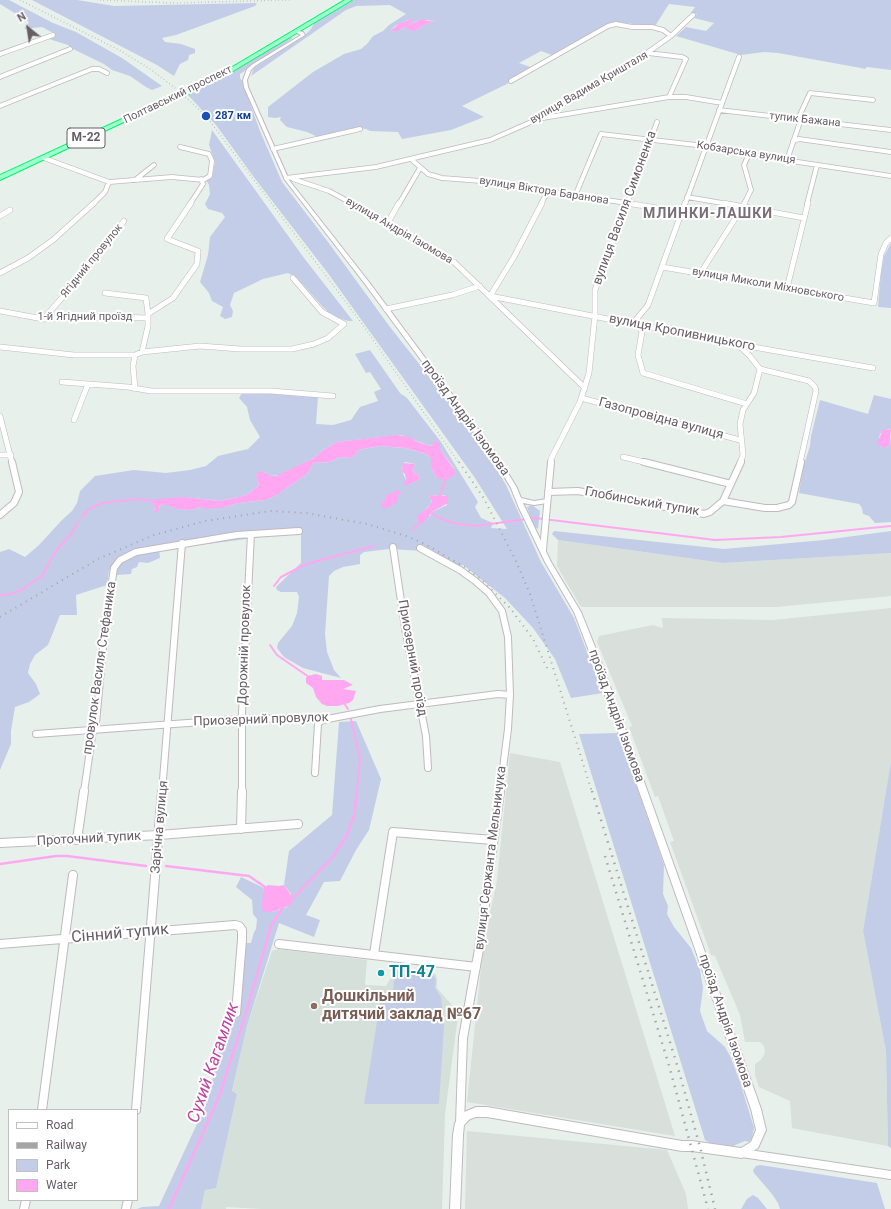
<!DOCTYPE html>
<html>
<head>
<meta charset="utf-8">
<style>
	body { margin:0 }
	#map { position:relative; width:891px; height:1209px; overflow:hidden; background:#e7f0eb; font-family:Roboto,sans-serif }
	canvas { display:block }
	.legend { position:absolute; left:8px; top:1109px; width:130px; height:92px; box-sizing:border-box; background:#fff; border:1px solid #c2bfc1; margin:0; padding:5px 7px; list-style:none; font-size:12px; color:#675e65 }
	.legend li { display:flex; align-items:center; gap:8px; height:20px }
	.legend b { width:20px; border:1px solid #c2bfc1 }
	.north { position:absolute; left:8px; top:8px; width:40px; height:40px; -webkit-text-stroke:3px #fff; paint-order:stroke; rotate:330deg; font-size:11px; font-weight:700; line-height:16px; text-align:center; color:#675e65 }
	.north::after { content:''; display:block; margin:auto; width:14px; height:18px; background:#675e65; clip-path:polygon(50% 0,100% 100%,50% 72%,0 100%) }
</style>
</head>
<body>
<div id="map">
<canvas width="891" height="1209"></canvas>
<ul class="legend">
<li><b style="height:5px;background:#fff"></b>Road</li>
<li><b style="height:5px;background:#a7a4a6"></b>Railway</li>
<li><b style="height:11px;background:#c3cde8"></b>Park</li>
<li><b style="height:11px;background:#ffa8f1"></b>Water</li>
</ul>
<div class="north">N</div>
</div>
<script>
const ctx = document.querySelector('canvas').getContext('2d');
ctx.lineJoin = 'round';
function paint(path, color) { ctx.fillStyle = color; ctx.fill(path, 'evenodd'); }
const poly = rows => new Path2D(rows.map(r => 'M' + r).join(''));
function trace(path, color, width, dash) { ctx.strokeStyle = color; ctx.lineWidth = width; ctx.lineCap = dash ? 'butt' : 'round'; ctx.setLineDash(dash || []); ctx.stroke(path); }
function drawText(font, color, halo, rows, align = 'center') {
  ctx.font = font + ' Roboto,sans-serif'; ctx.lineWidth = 4; ctx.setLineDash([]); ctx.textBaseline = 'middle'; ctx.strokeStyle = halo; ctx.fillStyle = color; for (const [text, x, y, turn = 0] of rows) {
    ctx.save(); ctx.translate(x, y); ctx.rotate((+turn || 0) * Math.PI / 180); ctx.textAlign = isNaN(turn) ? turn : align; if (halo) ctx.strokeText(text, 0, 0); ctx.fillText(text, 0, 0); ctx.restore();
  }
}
const industrial = poly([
	[558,540,723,563,891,553,891,596,776,607,581,607,557,566],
	[891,608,891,761,863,931,886,1051,888,1146,792,1128,790,1101,759,1087,755,1075,755,1064,761,1060,765,1053,764,1046,760,1042,745,1042,740,1015,715,956,711,955,670,842,674,841,658,796,655,797,629,727,632,726,597,642,599,636,653,625,663,628,662,618,773,620],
	[510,753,560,762,675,1136,467,1102,481,968,486,932,497,880],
	[467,1131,667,1150,686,1194,688,1209,465,1209]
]);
const education = poly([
	[278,949,367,960,365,985,386,986,391,978,393,967,430,971,436,975,437,979,437,988,457,1011,458,1016,445,1114,442,1209,262,1209,226,1207,226,1209,201,1209,205,1190,216,1187,237,1094,232,1092,247,1026,272,951]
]);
const green = poly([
	[0,0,9,0,53,23,76,32,122,58,162,86,152,90,146,87,130,76,112,70,104,64,73,49,68,45,49,39,53,33,42,27,24,29,29,22,0,4],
	[32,0,77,0,114,6,257,3,255,6,176,35,162,38,165,42,181,44,195,49,195,53,189,55,188,60,180,64,174,76,157,65],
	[354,0,891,0,891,70,867,67,865,69,861,68,778,53,764,52,741,55,676,36,686,27,706,31,714,23,694,18,697,14,691,13,695,7,669,4,655,26,613,22,606,25,552,55,541,51,519,63,533,68,525,73,527,74,462,106,484,117,451,130,402,139,398,132,370,131,366,129,359,128,318,137,307,132,287,127,280,120,281,117,275,118,268,117,268,107,313,72,344,54,361,49,367,44,373,36,383,31,389,25,406,14,390,5,356,6,346,10,251,76,254,68,304,36,311,29,314,23],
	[408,20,412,21,407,25,410,25,417,21,435,20,416,30,405,27,398,31,390,31,395,26],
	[290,37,293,38,240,74,240,78,242,81,260,131,282,182,328,242,390,327,476,436,506,485,541,562,574,618,603,693,571,698,555,659,533,628,505,598,463,565,454,568,423,551,389,549,364,552,360,555,360,564,343,567,334,571,329,576,325,634,327,652,334,670,341,678,303,668,284,657,277,648,278,643,292,626,297,613,299,597,297,592,281,592,277,590,276,587,301,563,301,532,184,547,159,549,160,558,148,563,139,562,137,567,132,569,131,574,116,575,115,563,109,571,107,585,76,595,77,615,60,615,48,645,35,655,30,664,28,673,36,684,40,694,29,702,15,707,11,731,11,744,0,770,0,552,9,549,25,557,39,545,62,520,72,511,77,503,80,491,95,476,134,470,166,473,190,470,206,466,218,456,248,449,260,437,250,420,247,407,239,398,242,393,251,392,318,397,316,424,333,425,351,420,360,407,378,401,374,392,381,389,370,372,366,373,355,354,370,350,400,393,407,398,441,442,478,502,475,507,481,518,493,523,491,528,507,529,475,478,327,272,256,180,216,125,187,94,229,74],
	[401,435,430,446,434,445,441,451,454,468,437,478,431,468,431,458,424,453,405,448,379,446,358,450,351,458,340,457,329,462,313,463,308,473,297,481,275,496,266,500,238,503,225,507,201,507,190,510,177,509,166,504,163,504,154,512,155,506,184,497,219,501,239,497,248,494,259,485,256,475,264,472,271,476,281,475,312,459,325,449,337,442],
	[405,462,415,464,412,470,420,477,418,480,408,485,402,471,403,464],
	[433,495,440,496,445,495,447,505,432,512,430,516,419,515,423,513,430,505,432,499,429,496],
	[212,130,304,258,353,321,348,321,332,316,322,306,297,278,288,273,263,279,234,293,230,305,233,311,232,317,225,319,220,316,223,307,212,301,209,293,200,282,208,255,210,237,225,217,222,213,208,209,205,204,210,194,209,185,206,180,212,178,215,162,209,145],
	[891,243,891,308,878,307,881,273,884,256],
	[874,395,891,399,891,430,886,429,880,434,879,438,886,448,889,445,891,436,891,522,875,523,869,516,863,514,862,508,859,504,799,493,803,468,810,446,811,436,820,400,868,414],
	[532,505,540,511,538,529,534,526,527,507],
	[554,531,724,549,824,540,891,531,891,553,723,563,558,540,552,534],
	[356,721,381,779,369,830,356,850,340,881,324,882,306,915,320,920,314,937,279,923,247,1026,232,1091,237,1094,216,1188,205,1190,201,1209,137,1209,142,1207,159,1206,208,1100,218,1053,228,1023,244,944,246,943,251,943,254,932,256,929,257,919,253,914,252,900,236,887,241,877,264,888,263,892,272,912,287,907,291,894,284,885,289,851,332,815,339,722],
	[618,733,664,865,663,894,668,906,667,914,674,927,691,948,700,970,703,988,700,1011,707,1031,725,1047,731,1058,740,1082,754,1128,752,1138,749,1142,745,1141,733,1146,710,1143,705,1140,579,734],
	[891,761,891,1148,888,1146,886,1051,863,931],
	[396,969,429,972,434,976,436,980,435,988,441,997,444,1025,439,1104,364,1104,381,996,392,996],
	[760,1165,877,1183,885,1209,780,1209,778,1203,772,1194,754,1173,753,1170,756,1166],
	[753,1195,758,1198,767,1209,741,1209,747,1199]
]);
const water = poly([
	[412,19,414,19,408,25,423,19,427,21,435,20,416,30,409,31,409,29,405,27,398,31,390,31,400,23],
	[883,429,891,430,889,445,886,448,877,444],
	[397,435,409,437,418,442,430,446,432,446,434,442,437,441,439,443,441,451,454,469,455,475,445,480,437,478,431,468,431,458,424,453,405,448,379,446,358,450,355,455,351,458,340,457,329,462,313,463,308,473,297,481,275,496,266,500,238,503,225,507,205,509,201,507,190,510,177,509,163,504,159,507,158,512,154,512,155,506,152,502,158,499,185,497,219,501,239,497,248,494,259,485,256,475,259,472,264,472,271,476,276,476,312,459,325,449,337,442],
	[403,463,415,464,412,470,420,477,418,480,408,485,403,485,406,480,405,474,402,472],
	[396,490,402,493,398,495,396,503,387,508,381,508,381,504,386,499,386,495,391,494],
	[429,495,448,496,448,503,432,512,424,522,419,523,417,516,428,508,432,501],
	[316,674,322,676,322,680,344,680,353,685,343,689,356,691,353,700,349,703,338,706,327,706,322,704,316,697,313,688,306,683,306,678,307,676],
	[268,885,279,886,284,885,293,898,291,905,272,912,267,912,262,910,263,892,264,888]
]);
const streamFar1 = poly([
	[439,498,446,478],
	[430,512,439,518,457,524,475,526,535,518,715,540,781,537,891,526],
	[81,518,90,508,103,503,137,499,156,501],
	[413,529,421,522],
	[274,586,281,577,306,564,374,546],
	[0,595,12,594,21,590,42,576,56,551,71,534,78,522],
	[270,645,277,655,309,677],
	[344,703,348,709],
	[351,719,360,759,357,792]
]);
const stream = poly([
	[0,864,56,856,67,856,146,866],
	[166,866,249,876,265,887],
	[292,899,332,858,346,837,354,816,357,791],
	[169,1209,219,1097,248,1006,271,926,283,907]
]);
const minorFar3 = poly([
	[648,53,682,57,686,59,669,97],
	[0,54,53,35],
	[0,77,70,49],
	[511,81,608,26,616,24,632,27,652,27,663,30,671,36],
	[0,106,92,69,99,69,107,73],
	[719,110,891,130],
	[543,118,669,97,686,97,722,103],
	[798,119,810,93,873,100],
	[793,141,799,139,891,152],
	[273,149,360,129],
	[44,158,109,182,172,177,203,180,210,176,212,161,209,154,180,147],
	[411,159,428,174,442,178,481,181,633,204],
	[787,160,801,119],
	[286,178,376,167,490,140,538,119,627,67,671,36,693,15],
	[293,179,329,191,353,204],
	[135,180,154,165],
	[575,196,601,134,705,146,712,149,891,176],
	[687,197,728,204],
	[93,204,105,192,109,182],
	[190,204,203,184,201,179],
	[399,204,420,168],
	[541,204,548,191],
	[627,204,657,122],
	[685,204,739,57],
	[744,204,751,190,744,165,749,154],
	[807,204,817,165]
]);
const minorFar2 = poly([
	[351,203,454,262,585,388],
	[542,203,514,257,490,296,736,344,873,368],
	[626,203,682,212],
	[723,203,804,218],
	[0,216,10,210],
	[387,224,399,203],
	[662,267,874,303,881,254,886,243,891,238],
	[0,273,28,258,53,240,94,203],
	[700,274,745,203],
	[787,288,808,203],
	[105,293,146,298,148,314],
	[386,309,452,295,480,286],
	[0,311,43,319,122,317,147,318],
	[43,319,70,289,124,221],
	[628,322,635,321,648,305,685,203],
	[639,325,642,332,638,355,643,373,747,404],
	[737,344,749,355,760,369,754,393,743,410,740,424,743,455,740,463],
	[0,347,74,355,135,355,142,352,200,346,240,349,292,349,314,344,328,338,344,324,322,312,293,278],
	[142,352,148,326,148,314,173,298,197,264,198,251,167,239,191,203],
	[135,355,133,366,135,389],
	[760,369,809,381,815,387,816,391,800,463],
	[62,382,128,387,151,391,271,391,333,396],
	[581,398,740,440],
	[0,416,12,463],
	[74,420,88,384],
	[0,455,11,455],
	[623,457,648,463],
	[551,463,551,459,580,402,589,373,595,315,595,290,627,203]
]);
const minorFar1 = poly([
	[644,462,731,484],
	[548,492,578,491,704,514,710,512,723,501,765,508,777,508,789,505,792,502,801,462],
	[723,501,741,462],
	[0,515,14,503,19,492,12,462],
	[393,547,405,628,426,736,428,768],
	[420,548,460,570,474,580,489,593,502,611,508,637,510,695,508,729,500,792],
	[543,550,551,462],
	[36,734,243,719,307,718,322,720,380,709,498,694,510,695],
	[315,773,318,724,322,720],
	[84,792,93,729,96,723,105,626,114,568,120,560,136,552,237,535,299,531],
	[162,792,182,543],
	[242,792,242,713,251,534]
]);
const minor = poly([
	[241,829,242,791],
	[77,840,84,791],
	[0,843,159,835,298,824],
	[0,944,235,925,239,926,242,930,242,940,236,1013],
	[279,944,476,967],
	[374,954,393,832,493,840],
	[42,1110,73,875],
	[136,1110,162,791],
	[460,1123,463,1038,479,949,500,791],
	[742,1153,891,1175],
	[24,1209,26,1200],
	[126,1209,128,1200]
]);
const tertiary = poly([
	[295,30,303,32,305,35,255,66,251,70,247,80,248,87,289,180,369,282,498,456,517,488,521,498,534,501,547,499,550,501,547,503,534,505,523,503,551,562,581,612,602,664,761,1109,766,1130,758,1148,742,1158,692,1151,682,1151,487,1117,476,1117,470,1119,464,1125,463,1135,460,1209,450,1209,453,1135,455,1123,457,1120,464,1112,476,1107,487,1107,682,1141,692,1141,741,1148,751,1142,756,1130,751,1109,711,994,594,664,574,612,545,562,519,508,511,488,493,458,365,284,285,180,244,87,243,80,247,69,253,64,301,35,295,32,295,30]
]);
const trunk = poly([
	[345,0,352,0,228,74,194,90,189,89,224,72,345,0],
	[170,97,175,98,0,180,0,175,170,97]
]);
const railFar2 = poly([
	[20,0,121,51,150,69,179,91,206,116,360,321,459,463],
	[100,0,173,3,290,0]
]);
const railFar1 = poly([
	[459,462,483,497,515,559,530,594,592,792],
	[0,617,98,559,154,535,205,521,270,511,306,513,367,524,406,536,425,544,463,566,482,580,510,608,533,639,548,670]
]);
const rail = poly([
	[592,791,678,1068,700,1147,715,1209],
	[605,856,670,1069,708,1209]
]);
const trunkBridge = poly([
	[172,98,192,89]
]);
const markers = [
	[206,116,5,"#1a4fb4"],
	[381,973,4,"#0f9aa8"],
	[314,1006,4,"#8d6e63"]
];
const farStreetnames = [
	["вулиця Вадима Кришталя",589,88,-30],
	["Полтавський проспект",178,95,-26],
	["тупик Бажана",805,120,6],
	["Кобзарська вулиця",746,153,9],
	["вулиця Віктора Баранова",544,191,9],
	["вулиця Андрія Ізюмова",399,231,30],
	["Ягідний провулок",92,261,-51],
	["вулиця Миколи Міхновського",768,285,10],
	["1-й Ягідний проїзд",85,317]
];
const farTransitnames = [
	["287 км",215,116]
];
const shields = [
	[86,138,38]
];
const shieldNames = [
	["М-22",86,138]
];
const streetNames = [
	["вулиця Василя Симоненка",625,208,-70],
	["вулиця Кропивницького",682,333,11],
	["проїзд Андрія Ізюмова",465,418,54],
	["Газопровідна вулиця",661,419,15],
	["Глобинський тупик",642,502,10],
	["Дорожній провулок",245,645,-88],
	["Приозерний проїзд",412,658,80],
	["провулок Василя Стефаника",100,668,-82],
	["проїзд Андрія Ізюмова",616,716,70],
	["Приозерний провулок",261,720,-2],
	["Зарічна вулиця",160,827,-85],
	["Проточний тупик",89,839,-3],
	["вулиця Сержанта Мельничука",491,858,-83],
	["проїзд Андрія Ізюмова",725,1021,71]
];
const farDistrictnames = [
	["МЛИНКИ-ЛАШКИ",708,214]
];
const nearStreetnames = [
	["Сінний тупик",120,934,-5]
];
const nearCulturenames = [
	["ТП-47",389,973]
];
const nearEducationnames = [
	["Дошкільний",322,997],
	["дитячий заклад №67",322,1015]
];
const nearWaternames = [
	["Сухий Кагамлик",214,1063,-71]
];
paint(industrial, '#d9dfdb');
paint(education, '#d5e0db');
paint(green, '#c3cde8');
paint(water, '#ffa8f1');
trace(streamFar1, '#ffa8f1', 2);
trace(stream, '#ffa8f1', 2.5);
trace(minorFar3, '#c0b9be', 5.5);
trace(minorFar2, '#c0b9be', 6);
trace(minorFar1, '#c0b9be', 8);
trace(minor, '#c0b9be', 10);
trace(tertiary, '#c0b9be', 2);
trace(trunk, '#00f764', 2);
trace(minorFar3, '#fff', 4);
trace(minorFar2, '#fff', 5);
trace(minorFar1, '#fff', 6);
trace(minor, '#fff', 8);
paint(tertiary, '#fff');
paint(trunk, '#9effcf');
trace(railFar2, '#a7a4a6', 1.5, [0.5, 3]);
trace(railFar1, '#a7a4a6', 2, [1, 5]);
trace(rail, '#a7a4a6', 2.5, [1.5, 6]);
trace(trunkBridge, '#00f764', 8, []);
trace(trunkBridge, '#9effcf', 6);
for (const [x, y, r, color] of markers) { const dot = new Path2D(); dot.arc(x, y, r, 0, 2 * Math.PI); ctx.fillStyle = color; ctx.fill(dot); trace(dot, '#fff', 1.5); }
drawText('11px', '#675e65', '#fff', farStreetnames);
drawText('bold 11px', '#164399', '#fff', farTransitnames, 'left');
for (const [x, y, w] of shields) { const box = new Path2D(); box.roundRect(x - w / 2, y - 10, w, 20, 3); ctx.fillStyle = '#fff'; ctx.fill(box); trace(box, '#675e65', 1); }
drawText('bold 12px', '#675e65', null, shieldNames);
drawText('13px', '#675e65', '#fff', streetNames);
ctx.letterSpacing = '1px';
drawText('bold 14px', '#796f77', '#fff', farDistrictnames);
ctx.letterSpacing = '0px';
drawText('16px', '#675e65', '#fff', nearStreetnames);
drawText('bold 16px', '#0d838f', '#fff', nearCulturenames, 'left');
drawText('bold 16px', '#785e54', '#fff', nearEducationnames, 'left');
drawText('italic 17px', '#bd44a1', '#fff', nearWaternames);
</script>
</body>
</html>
